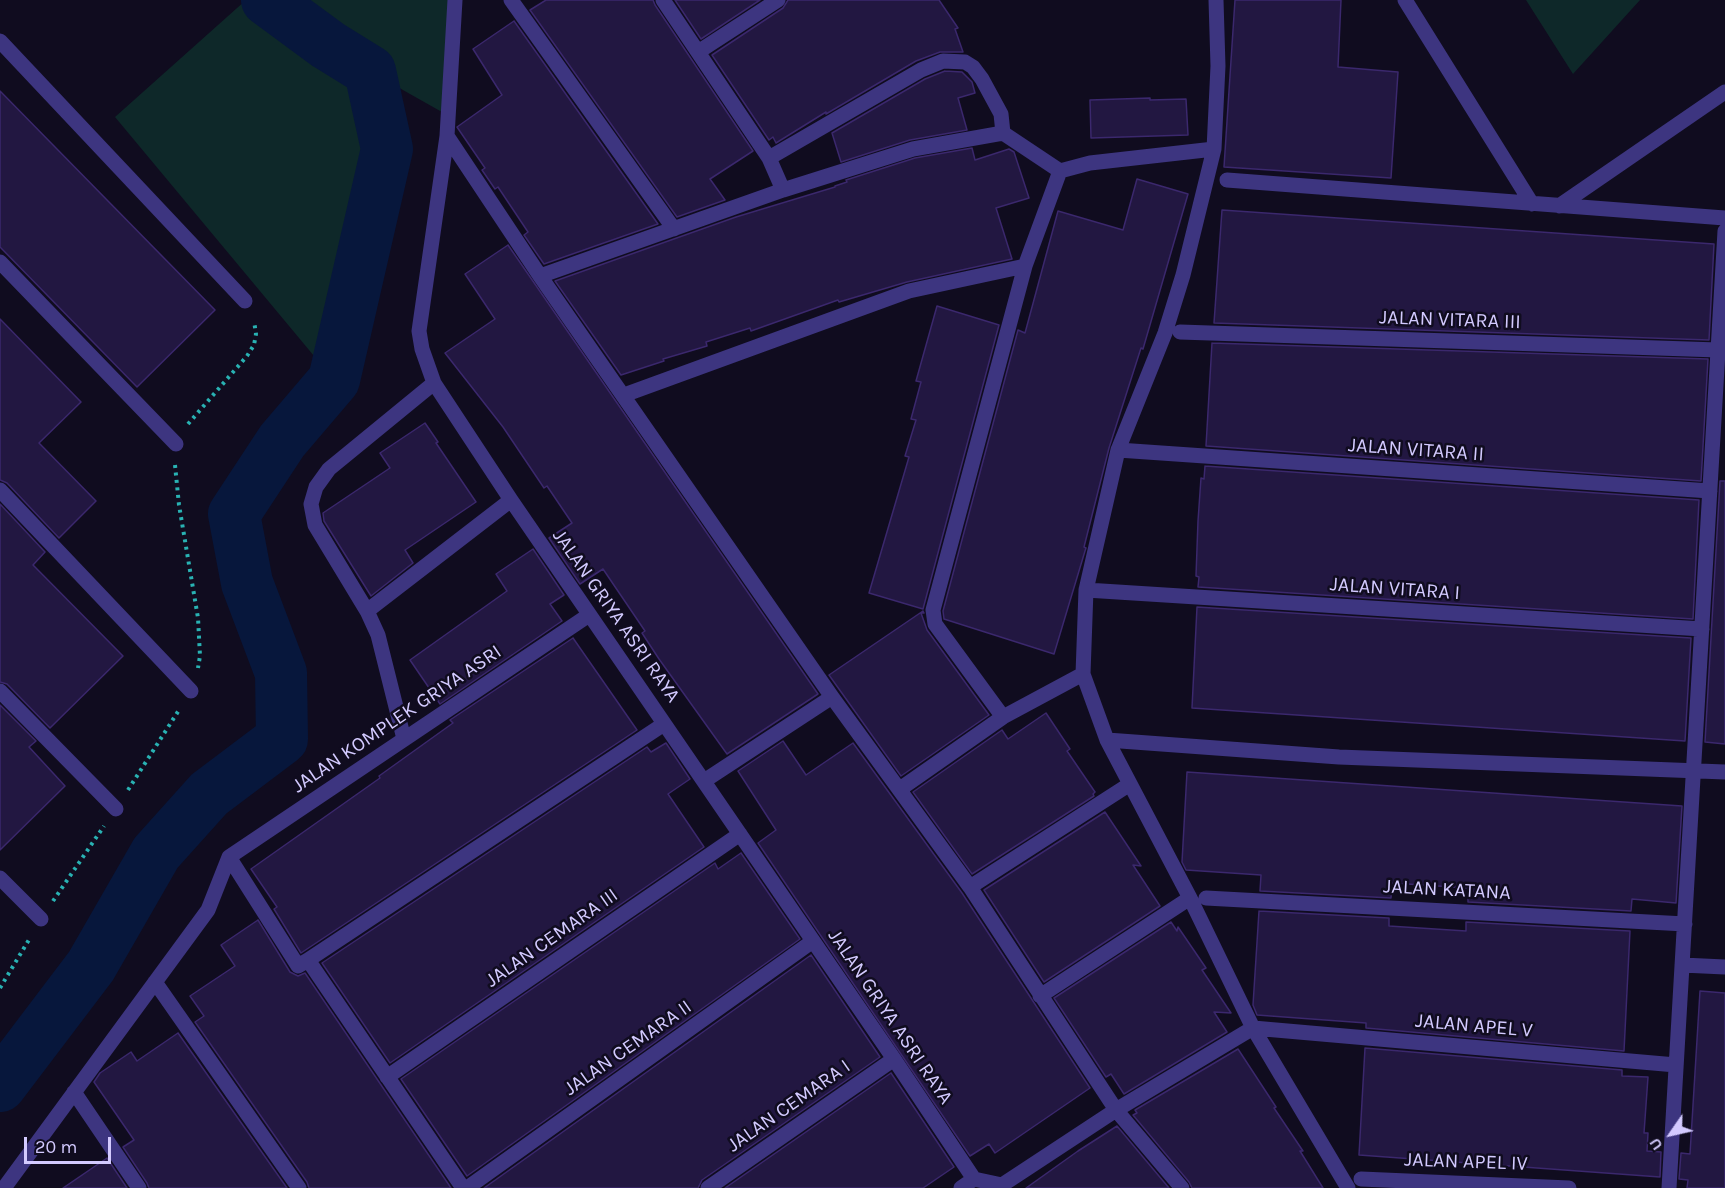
<!DOCTYPE html>
<html>
<head>
<meta charset="utf-8">
<style>
	body { margin:0 }
	#map { position:relative; width:1725px; height:1188px; overflow:hidden; background:#100c1f; font-family:Karla,sans-serif }
	canvas { display:block }
	.north { position:absolute; left:1641px; top:1104px; width:60px; height:60px; -webkit-text-stroke:4px #100c1f; paint-order:stroke; rotate:236deg; font-size:16px; font-weight:700; line-height:24px; text-align:center; color:#d3caff }
	.north::after { content:''; display:block; margin:auto; width:21px; height:27px; background:#d3caff; clip-path:polygon(50% 0,100% 100%,50% 72%,0 100%) }
	.scale { position:absolute; left:24px; top:1137px; width:87px; height:27px; box-sizing:border-box; border:3px solid #d3caff; border-top:0; padding-left:8px; font-size:18px; line-height:21px; white-space:nowrap; color:#d3caff; -webkit-text-stroke:4px #100c1f; paint-order:stroke }
</style>
</head>
<body>
<div id="map">
<canvas width="1725" height="1188"></canvas>
<div class="north">U</div>
<div class="scale">20 m</div>
</div>
<script>
const ctx = document.querySelector('canvas').getContext('2d');
ctx.lineJoin = 'round';
function paint(path, color) { ctx.fillStyle = color; ctx.fill(path, 'evenodd'); }
const poly = rows => new Path2D(rows.map(r => 'M' + r).join(''));
function trace(path, color, width, dash) { ctx.strokeStyle = color; ctx.lineWidth = width; ctx.lineCap = dash ? 'butt' : 'round'; ctx.setLineDash(dash || []); ctx.stroke(path); }
function drawText(font, color, halo, rows, align = 'center') {
  ctx.font = font + ' Karla,sans-serif'; ctx.lineWidth = 5; ctx.setLineDash([]); ctx.textBaseline = 'middle'; ctx.strokeStyle = halo; ctx.fillStyle = color; for (const [text, x, y, turn = 0] of rows) {
    ctx.save(); ctx.translate(x, y); ctx.rotate((+turn || 0) * Math.PI / 180); ctx.textAlign = isNaN(turn) ? turn : align; if (halo) ctx.strokeText(text, 0, 0); ctx.fillText(text, 0, 0); ctx.restore();
  }
}
const green = poly([
	[246,0,449,0,449,116,371,72,387,149,334,380,115,117],
	[1526,0,1640,0,1573,74]
]);
const river = poly([
	[0,1086,91,966,156,853,209,794,282,739,281,673,247,583,234,514,282,441,334,380,387,149,370,71,328,45,267,0]
]);
const building = poly([
	[546,0,653,0,655,5,753,151,710,179,725,200,677,217,530,10,546,0],
	[675,0,760,0,701,39,675,0],
	[788,0,939,0,958,28,955,29,963,52,940,52,916,61,826,114,826,112,776,143,773,137,769,140,712,55,783,8,788,0],
	[1235,0,1341,0,1338,67,1398,72,1391,178,1224,167,1235,0],
	[514,21,658,224,544,264,524,235,528,232,498,187,495,189,482,170,485,168,457,127,502,95,473,49,514,21],
	[945,71,962,72,972,82,975,93,958,98,967,130,910,140,841,162,832,133,925,79,945,71],
	[0,91,215,310,137,387,0,247,0,91],
	[1150,98,1150,100,1186,99,1188,135,1091,138,1090,100,1150,98],
	[972,148,975,160,1009,149,1014,152,1029,198,996,208,1012,259,907,282,839,302,838,300,751,331,750,328,706,342,707,346,663,359,664,361,621,375,555,281,736,217,835,187,835,186,847,182,846,180,915,158,972,148],
	[1137,179,1188,194,1143,349,1141,348,1109,448,1084,547,1086,548,1085,551,1054,654,944,619,943,611,1018,330,1025,333,1058,211,1123,230,1137,179],
	[1222,210,1714,244,1709,340,1214,323,1222,210],
	[508,245,818,694,727,754,659,659,642,633,645,631,603,569,580,584,549,538,572,523,547,486,544,488,503,427,445,353,495,319,465,274,508,245],
	[937,306,999,325,923,609,869,593,909,457,905,456,916,420,911,419,921,382,916,381,937,306],
	[0,319,81,402,39,443,96,501,59,538,7,483,0,480,0,319],
	[1212,343,1708,359,1701,481,1206,446,1212,343],
	[425,423,438,442,436,443,476,502,405,550,413,563,371,596,324,521,323,513,390,468,380,453,425,423],
	[1205,466,1699,500,1693,619,1198,587,1199,577,1196,576,1198,521,1201,478,1204,479,1205,466],
	[1720,481,1725,481,1725,744,1705,742,1720,481],
	[0,504,45,552,33,565,123,656,50,728,7,684,0,682,0,504],
	[533,549,564,595,550,604,562,621,440,704,410,660,507,591,496,574,533,549],
	[1197,607,1691,638,1685,741,1192,708,1197,607],
	[923,611,924,613,921,613,927,630,989,715,901,776,829,675,923,611],
	[573,638,637,730,301,953,274,909,277,907,251,869,380,778,379,776,453,723,450,720,573,638],
	[0,705,36,741,29,747,65,786,0,850,0,705],
	[1046,713,1070,749,1067,751,1095,792,1093,794,1094,796,972,874,913,792,1002,730,1008,739,1046,713],
	[783,741,806,775,853,743,962,893,1090,1088,995,1153,989,1144,970,1156,758,843,776,830,738,771,783,741],
	[666,743,690,779,668,794,704,847,390,1063,322,963,647,747,651,752,666,743],
	[1187,772,1682,806,1676,903,1632,899,1631,911,1468,902,1468,888,1392,883,1391,898,1260,891,1261,875,1186,870,1182,862,1187,772],
	[1105,812,1141,866,1133,865,1160,906,1044,982,984,890,1105,812],
	[741,853,800,939,467,1176,401,1079,715,863,718,869,741,853],
	[1259,911,1389,918,1389,926,1466,931,1466,922,1630,931,1624,1051,1366,1028,1366,1023,1257,1015,1253,1005,1259,911],
	[258,920,290,972,298,976,305,973,451,1188,309,1188,307,1182,195,1022,204,1016,190,996,235,966,221,945,258,920],
	[1171,922,1177,931,1178,927,1206,968,1202,970,1231,1013,1214,1012,1227,1032,1124,1094,1111,1074,1106,1077,1054,998,1171,922],
	[811,955,880,1057,702,1180,698,1188,484,1188,811,955],
	[1700,991,1725,993,1725,1188,1687,1188,1688,1180,1679,1179,1681,1153,1690,1154,1700,991],
	[178,1033,287,1188,149,1188,147,1183,123,1147,134,1140,94,1082,100,1073,131,1052,137,1061,178,1033],
	[1365,1048,1622,1070,1622,1076,1648,1077,1644,1133,1648,1133,1647,1151,1661,1152,1660,1177,1359,1155,1365,1048],
	[1238,1049,1276,1107,1274,1108,1303,1151,1300,1151,1323,1188,1192,1188,1189,1182,1133,1115,1137,1113,1135,1110,1238,1049],
	[891,1073,954,1167,923,1188,725,1188,891,1073],
	[1117,1126,1169,1188,1026,1188,1078,1151,1117,1126],
	[107,1158,127,1188,63,1188,107,1158]
]);
const path = poly([
	[188,424,247,356,254,345,256,334,254,321],
	[175,465,179,505,198,618,200,656,198,668],
	[128,790,179,710],
	[53,901,104,826],
	[0,988,30,938]
]);
const minor = poly([
	[455,0,447,136,419,331,422,349,434,383,511,500,894,1059,974,1179,961,1188],
	[511,0,674,229],
	[663,0,769,158,783,190],
	[1216,0,1218,66,1214,149,1183,275,1165,333,1118,450,1086,590,1083,674,1107,740,1190,898,1253,1028,1348,1188],
	[1405,0,1532,204],
	[0,41,245,301],
	[698,52,778,0],
	[447,136,540,276,832,697,970,887,1116,1110,1182,1188],
	[769,158,921,70,943,61,965,62,973,67,982,79,1001,114,1003,133],
	[1227,180,1725,218],
	[1559,206,1725,92],
	[0,262,176,444],
	[540,276,783,190,913,149,1003,133,1060,171,1090,163,1214,149],
	[1180,332,1718,350],
	[624,395,909,291,1025,266],
	[1118,450,1710,491],
	[0,490,191,691],
	[1086,590,1702,629],
	[367,611,511,500],
	[0,691,116,809],
	[1003,717,935,624,933,610,1025,266,1060,171],
	[404,739,378,635,367,611,315,525,311,504,316,487,329,469,434,383],
	[1107,740,1339,757,1725,772],
	[704,781,832,697],
	[900,789,1003,717,1083,674],
	[229,857,298,966,308,960,463,1188],
	[0,878,41,919],
	[970,887,1130,784],
	[1206,898,1685,924],
	[308,960,664,724],
	[1682,965,1725,967],
	[155,982,299,1188],
	[1040,996,1190,898],
	[387,1077,740,834],
	[74,1092,139,1188],
	[974,1179,1002,1185,1116,1110,1253,1028,1676,1065],
	[1361,1179,1569,1188],
	[4,1188,208,910,229,857,589,615],
	[467,1188,813,941],
	[708,1188,894,1059],
	[1669,1188,1725,231]
]);
const streetNames = [
	["JALAN VITARA III",1450,320,2],
	["JALAN VITARA II",1416,450,4],
	["JALAN VITARA I",1395,589,4],
	["JALAN GRIYA ASRI RAYA",616,616,55],
	["JALAN KOMPLEK GRIYA ASRI",397,719,-34],
	["JALAN KATANA",1447,890,3],
	["JALAN CEMARA III",552,938,-35],
	["JALAN GRIYA ASRI RAYA",890,1017,56],
	["JALAN APEL V",1474,1026,5],
	["JALAN CEMARA II",628,1048,-35],
	["JALAN CEMARA I",789,1106,-35],
	["JALAN APEL IV",1466,1162,2]
];
paint(green, '#0e2829');
trace(river, '#07173c', 52);
paint(building, '#221741');
trace(building, '#3b286d', 1.5);
trace(path, '#29b2b3', 4, [3, 4.5]);
trace(minor, '#3d3580', 15);
drawText('20px', '#d3caff', '#100c1f', streetNames);
</script>
</body>
</html>
